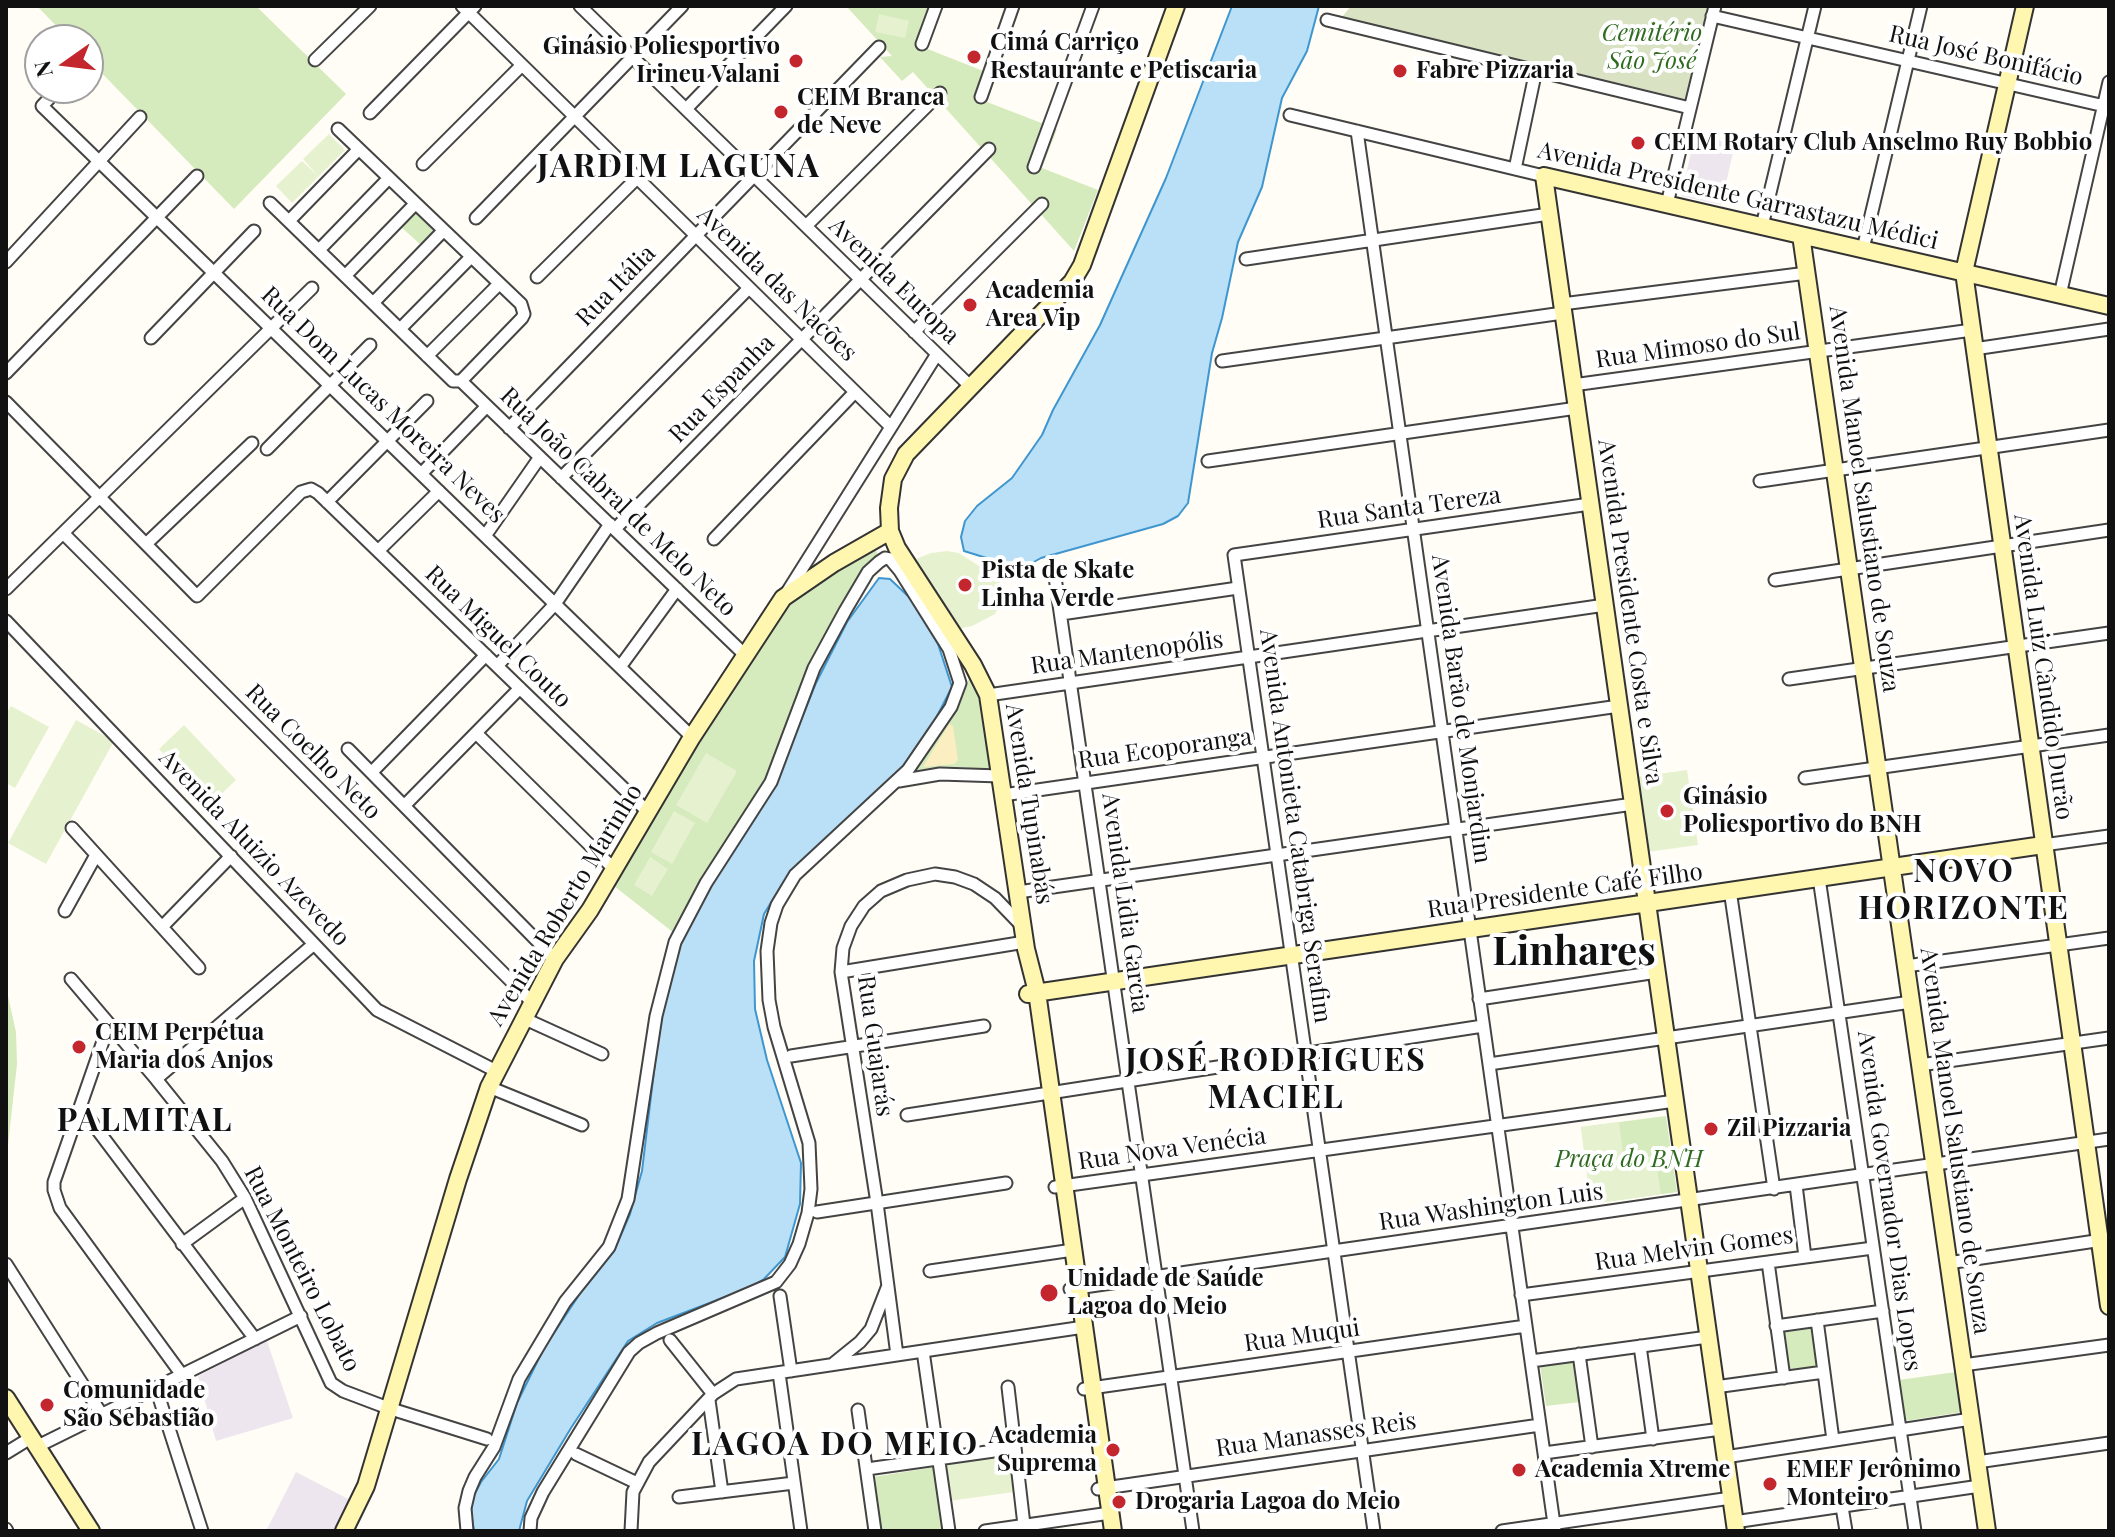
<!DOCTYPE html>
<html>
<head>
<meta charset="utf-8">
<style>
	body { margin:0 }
	#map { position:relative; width:2115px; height:1537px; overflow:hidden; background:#fffdf5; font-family:"Playfair Display",serif }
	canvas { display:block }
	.frame { position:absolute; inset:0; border:8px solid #111; pointer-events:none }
	.north { position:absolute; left:24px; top:24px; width:80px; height:80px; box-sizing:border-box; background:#fff; border:2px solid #a0a0a0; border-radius:50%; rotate:256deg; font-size:22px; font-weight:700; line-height:32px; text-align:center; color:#111 }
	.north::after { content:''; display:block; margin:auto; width:28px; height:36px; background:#c4262e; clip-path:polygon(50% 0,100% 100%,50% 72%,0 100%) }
</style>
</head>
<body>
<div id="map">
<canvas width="2115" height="1537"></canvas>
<div class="frame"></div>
<div class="north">N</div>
</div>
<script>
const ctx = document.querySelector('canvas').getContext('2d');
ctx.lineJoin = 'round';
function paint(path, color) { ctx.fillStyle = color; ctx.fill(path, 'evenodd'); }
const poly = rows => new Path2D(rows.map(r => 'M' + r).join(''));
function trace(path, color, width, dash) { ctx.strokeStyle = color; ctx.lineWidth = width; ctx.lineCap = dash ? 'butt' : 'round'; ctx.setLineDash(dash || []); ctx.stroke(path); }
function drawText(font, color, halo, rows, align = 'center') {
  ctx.font = font + ' "Playfair Display",serif'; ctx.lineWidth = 8; ctx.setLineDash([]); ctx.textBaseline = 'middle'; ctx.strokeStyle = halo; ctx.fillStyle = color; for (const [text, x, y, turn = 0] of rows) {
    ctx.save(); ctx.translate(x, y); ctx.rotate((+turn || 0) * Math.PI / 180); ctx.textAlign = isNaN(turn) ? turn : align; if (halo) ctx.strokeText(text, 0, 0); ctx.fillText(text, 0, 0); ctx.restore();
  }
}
const industrial = poly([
	[1695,135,1735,144,1721,205,1681,196],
	[267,1341,293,1418,216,1441,198,1376],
	[296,1472,352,1501,337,1531,266,1531]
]);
const green = poly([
	[37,6,256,6,346,94,234,209,88,59,88,40,70,40],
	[846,6,940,6,925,48,996,76,987,102,1057,129,1042,168,1098,190,1074,251,913,72,902,81,880,57,892,56],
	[415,212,434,230,420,244,401,227],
	[872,549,875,549,878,554,853,586,810,665,766,780,705,875,674,933,614,886,703,730,790,602],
	[970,676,983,707,992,770,961,767,914,773,957,705],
	[6,987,16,1032,17,1064,6,1163],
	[1666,1116,1677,1192,1591,1204,1581,1127],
	[1812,1325,1818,1369,1788,1373,1782,1329],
	[1575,1360,1580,1402,1546,1406,1540,1365],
	[1956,1372,1962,1412,1905,1421,1899,1380],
	[935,1467,944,1529,881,1531,873,1477]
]);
const sand = poly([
	[949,724,953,726,958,760,954,764,923,767]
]);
const cemetery = poly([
	[1351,6,1708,6,1685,99,1342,17]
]);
const pitch = poly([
	[879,14,909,21,905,38,875,32],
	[329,134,345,150,292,203,276,186,302,161,318,176,303,159],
	[947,551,959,553,996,577,1008,593,995,614,972,626,958,629,911,561,931,553],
	[11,706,49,727,15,788,6,783,6,714],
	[76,720,114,741,46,864,8,843],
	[184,725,236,780,211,804,159,749],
	[706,753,737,771,707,823,676,805],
	[1687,770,1698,845,1647,852,1636,777],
	[674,811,695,823,672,864,651,852],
	[650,857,668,869,652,896,634,885],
	[1619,1122,1624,1160,1655,1156,1661,1194,1591,1204,1581,1127],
	[1009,1454,1014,1492,949,1501,943,1463]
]);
const water = poly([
	[1232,6,1319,6,1307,51,1282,98,1262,187,1238,242,1222,318,1212,353,1188,503,1178,516,1163,524,1041,558,1014,573,993,560,964,551,961,537,965,521,977,506,1012,478,1042,435,1053,410,1100,325,1166,178,1232,6],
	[879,578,890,579,910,598,938,644,952,687,935,720,900,772,783,883,764,914,754,961,755,1009,767,1060,801,1163,800,1204,785,1257,764,1279,749,1288,657,1323,628,1341,571,1428,527,1501,519,1531,474,1531,471,1512,473,1497,481,1482,499,1459,517,1403,544,1348,581,1292,614,1251,630,1214,642,1171,660,1021,675,956,685,933,721,868,777,780,816,683,847,622,879,578]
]);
const street = poly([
	[462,6,890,426],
	[580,6,971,387],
	[1712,16,2109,107],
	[1327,20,1690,108],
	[922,44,936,6],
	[315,60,370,6],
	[59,88,42,106,692,737],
	[981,97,1013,6],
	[686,109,786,6],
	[370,113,475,6],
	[1290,115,1544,176],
	[1357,131,1555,1531],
	[423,164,522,65],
	[1034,167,1093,6],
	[1515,169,1536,70],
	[270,203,453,381,461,381,522,318,524,314,521,304,338,129],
	[1667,204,1715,6],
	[476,218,682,6],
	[289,221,358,150],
	[806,226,940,93],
	[1762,226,1815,6],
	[1863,249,1921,6],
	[319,250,389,178],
	[1246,259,1549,214],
	[6,262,140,117],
	[345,276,415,204],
	[537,277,637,178],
	[2060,295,2109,82],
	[373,303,443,231],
	[1562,304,1807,273],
	[400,329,471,257],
	[914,332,1042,204],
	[151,338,254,231],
	[1974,349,2109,329],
	[427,356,499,284],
	[1222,361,1563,313],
	[6,373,197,176],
	[461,381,745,655],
	[1573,385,1972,330],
	[6,402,197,596,301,492,311,489,318,493,648,812],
	[509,428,879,47],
	[267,449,370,345],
	[1208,461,1577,408],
	[421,474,487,406],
	[561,478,749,288],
	[1760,481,2109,430],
	[327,502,427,401],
	[615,529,989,149],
	[63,533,532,1002],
	[485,536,540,457],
	[714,539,855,392],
	[146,544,252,443],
	[378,551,439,491],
	[1055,577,1193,1531],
	[1775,580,2109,530],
	[6,589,312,288],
	[786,594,937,354],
	[1061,614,1238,588],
	[6,621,377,1010,496,1071],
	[497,666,555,604,610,524],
	[620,667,677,589],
	[1789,679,2109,633],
	[988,695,1605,605],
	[476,733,615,870],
	[348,749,555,959],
	[372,772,486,655],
	[1805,778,2109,735],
	[899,781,940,774,1000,776],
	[1003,795,1619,706],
	[405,805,520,688],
	[72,828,199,968],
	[2043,845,2109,836],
	[1819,878,1915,1531],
	[1730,890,1774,1189],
	[1018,892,1633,804],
	[65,911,96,855],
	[162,927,231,856],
	[1906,966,2109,938],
	[841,972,1025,942],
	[71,979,156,1079,222,1161,245,1198,331,1383,343,1391,388,1408,487,1439],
	[1479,999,1657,972],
	[523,1018,602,1054],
	[109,1024,54,1182,54,1190,60,1208,182,1375],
	[791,1056,984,1026],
	[1489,1064,1911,1002],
	[1920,1065,2109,1038],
	[156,1079,314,944],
	[489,1087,582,1125],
	[81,1108,255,1339],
	[907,1115,1483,1026],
	[1796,1185,1805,1257],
	[1055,1187,1675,1101],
	[817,1212,1006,1183],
	[182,1244,245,1198],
	[1768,1262,1784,1378],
	[1948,1263,2109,1239],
	[6,1264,102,1415],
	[930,1271,1073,1250],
	[1070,1289,2109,1139],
	[1521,1295,1873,1248],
	[780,1296,791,1371],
	[1817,1320,1833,1440],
	[1776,1326,1883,1311],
	[670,1340,713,1394],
	[1640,1346,1653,1439],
	[923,1351,949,1531],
	[1579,1354,1592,1447],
	[897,1355,877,1203,841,972,843,948,851,926,864,906,881,891,907,880,935,874,955,877,974,884,995,898,1023,927],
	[1531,1361,1708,1337],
	[834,1363,860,1342,871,1329,887,1288],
	[1963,1365,2109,1345],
	[779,1373,801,1531],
	[1008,1387,1024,1525],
	[1715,1387,1824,1372],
	[156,1388,202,1531],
	[1084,1389,1526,1326],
	[709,1400,722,1492],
	[858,1410,875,1531],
	[38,1446,301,1316],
	[6,1453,32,1437],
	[1544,1453,1721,1429],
	[576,1454,637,1483],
	[1725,1457,1971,1419],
	[1977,1462,2109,1443],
	[867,1469,1015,1448],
	[1098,1489,1540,1425],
	[679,1497,794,1483],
	[1842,1507,1846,1531],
	[1734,1522,1980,1486],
	[6,1529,7,1531],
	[467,1531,465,1508,469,1491,475,1477,494,1447,519,1379,565,1302,609,1247,628,1199,656,1016,675,942,706,883,771,782,814,668,845,611,868,572,879,562,885,558,890,559,900,571,949,649,960,683,951,707,908,770,795,875,777,905,771,923,767,951,769,1000,774,1027,809,1143,811,1189,808,1213,799,1244,790,1264,776,1282,657,1333,639,1343,629,1352,543,1492,531,1518,530,1531],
	[631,1531,633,1492,649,1462,713,1394,736,1379,1084,1327],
	[985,1531,1110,1513],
	[1374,1531,1234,555,1590,504],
	[1502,1531,1731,1498]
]);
const secondary = poly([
	[2025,6,1964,272,2109,1306],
	[1801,235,1987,1531],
	[1028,994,2043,845],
	[6,1398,91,1531],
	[344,1531,366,1486,458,1179,489,1087,555,959,590,910,692,737,783,598,834,563,890,531],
	[1113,1531,1037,992,1026,949,988,695,973,665,897,548,890,531,889,508,893,479,906,454,1072,282,1082,265,1176,6],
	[1736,1531,1544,176,2109,306]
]);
const markers = [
	[974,57,8,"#c4262e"],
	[796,61,8,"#c4262e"],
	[1400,71,8,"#c4262e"],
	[781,112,8,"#c4262e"],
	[1638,143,8,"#c4262e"],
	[970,305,8,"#c4262e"],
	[965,585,8,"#c4262e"],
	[1667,811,8,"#c4262e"],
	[79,1047,8,"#c4262e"],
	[1711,1129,8,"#c4262e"],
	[1049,1293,10,"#c4262e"],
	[47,1405,8,"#c4262e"],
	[1113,1450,8,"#c4262e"],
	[1519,1470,8,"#c4262e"],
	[1770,1484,8,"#c4262e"],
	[1119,1502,8,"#c4262e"]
];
const parkNames = [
	["Cemitério",1652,34],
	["São José",1652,62],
	["Praça do BNH",1629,1160]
];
const poiNames = [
	["Cimá Carriço",990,43],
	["Restaurante e Petiscaria",990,71],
	["Ginásio Poliesportivo",780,47,"right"],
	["Irineu Valani",780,75,"right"],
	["Fabre Pizzaria",1416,71],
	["CEIM Branca",797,98],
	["de Neve",797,126],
	["CEIM Rotary Club Anselmo Ruy Bobbio",1654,143],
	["Academia",986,291],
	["Area Vip",986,319],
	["Pista de Skate",981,571],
	["Linha Verde",981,599],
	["Ginásio",1683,797],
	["Poliesportivo do BNH",1683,825],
	["CEIM Perpétua",95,1033],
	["Maria dos Anjos",95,1061],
	["Zil Pizzaria",1727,1129],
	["Unidade de Saúde",1067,1279],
	["Lagoa do Meio",1067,1307],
	["Comunidade",63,1391],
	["São Sebastião",63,1419],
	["Academia",1097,1436,"right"],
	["Suprema",1097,1464,"right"],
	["Academia Xtreme",1535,1470],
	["EMEF Jerônimo",1786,1470],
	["Monteiro",1786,1498],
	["Drogaria Lagoa do Meio",1135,1502]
];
const streetNames = [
	["Rua José Bonifácio",1986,56,13],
	["Avenida Presidente Garrastazu Médici",1738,196,13],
	["Avenida Europa",894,281,44],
	["Avenida das Nacões",777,284,44],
	["Rua Itália",616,286,-46],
	["Rua Mimoso do Sul",1698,346,-8],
	["Rua Espanha",722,389,-46],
	["Rua Dom Lucas Moreira Neves",383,405,44],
	["Avenida Manoel Salustiano de Souza",1864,499,82],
	["Rua João Cabral de Melo Neto",618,502,44],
	["Rua Santa Tereza",1409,508,-8],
	["Avenida Presidente Costa e Silva",1630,612,82],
	["Rua Miguel Couto",498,637,44],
	["Rua Mantenopólis",1127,653,-8],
	["Avenida Luiz Cândido Durão",2043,667,82],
	["Avenida Barão de Monjardim",1461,709,82],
	["Rua Ecoporanga",1165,749,-8],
	["Rua Coelho Neto",313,752,45],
	["Avenida Tupinabás",1029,804,81],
	["Avenida Antonieta Catabriga Serafim",1295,826,82],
	["Avenida Aluizio Azevedo",254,848,46],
	["Rua Presidente Café Filho",1565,891,-8],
	["Avenida Lidia Garcia",1125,903,82],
	["Avenida Roberto Marinho",565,905,-59],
	["Rua Guajarás",875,1046,82],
	["Avenida Manoel Salustiano de Souza",1955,1141,82],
	["Rua Nova Venécia",1172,1149,-8],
	["Avenida Governador Dias Lopes",1889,1201,82],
	["Rua Washington Luis",1491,1207,-8],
	["Rua Melvin Gomes",1694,1249,-8],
	["Rua Monteiro Lobato",302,1269,63],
	["Rua Muqui",1302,1336,-8],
	["Rua Manasses Reis",1316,1435,-8]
];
const districtNames = [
	["JARDIM LAGUNA",679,167],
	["NOVO",1964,872],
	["HORIZONTE",1964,909],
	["JOSÉ RODRIGUES",1276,1061],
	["MACIEL",1276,1098],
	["PALMITAL",145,1121],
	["LAGOA DO MEIO",835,1445]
];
const townNames = [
	["Linhares",1574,953]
];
paint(industrial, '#eee6ef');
paint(green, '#d5ebbd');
paint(sand, '#fbeec1');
paint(cemetery, '#d9e3c4');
paint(pitch, '#e6f2cf');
paint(water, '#b9e0f7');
trace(water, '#3f96cf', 2);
trace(street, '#444', 15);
trace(secondary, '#333', 20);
trace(street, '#fff', 11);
trace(secondary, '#fff6b0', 16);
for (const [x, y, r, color] of markers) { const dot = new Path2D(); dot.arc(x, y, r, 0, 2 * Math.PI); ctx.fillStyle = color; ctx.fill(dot); trace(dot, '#fff', 3); }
drawText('italic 24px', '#2f6b1f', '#fff', parkNames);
drawText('bold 24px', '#111', '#fff', poiNames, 'left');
drawText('24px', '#111', '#fff', streetNames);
ctx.letterSpacing = '2px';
drawText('bold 32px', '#111', '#fff', districtNames);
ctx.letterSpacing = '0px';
drawText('bold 40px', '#111', '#fff', townNames);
</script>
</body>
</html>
